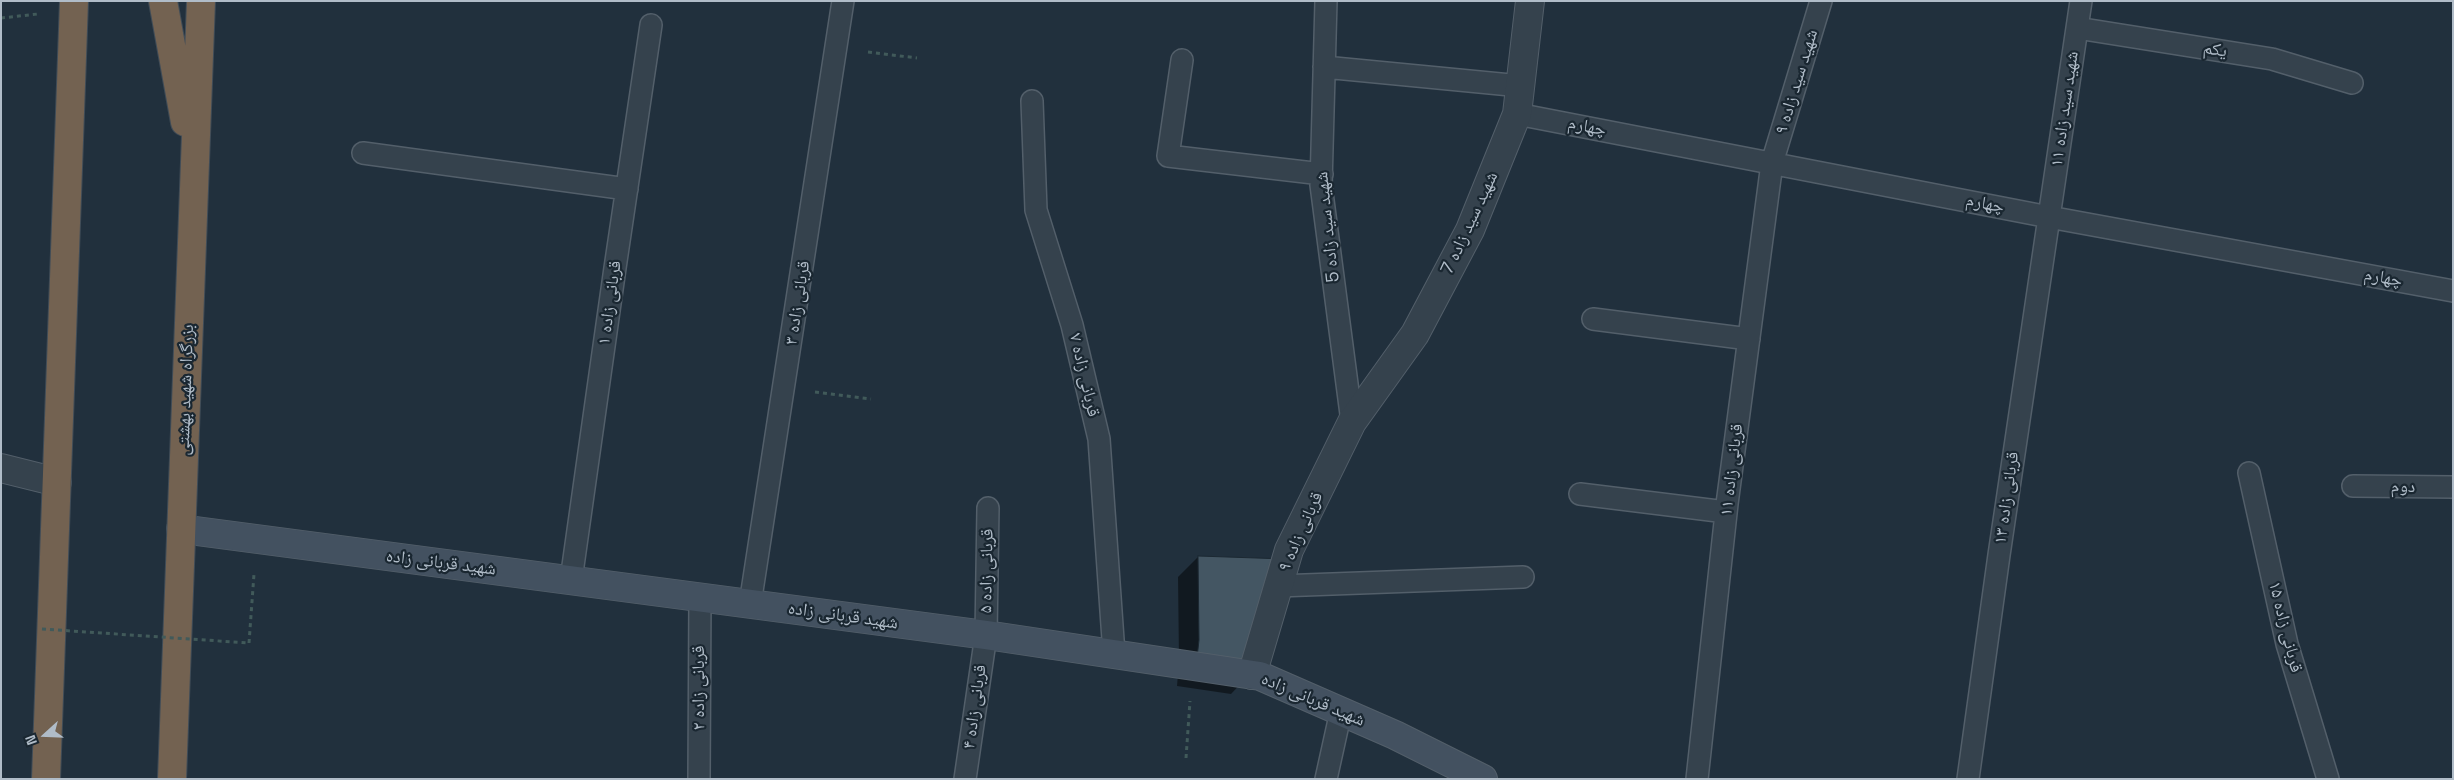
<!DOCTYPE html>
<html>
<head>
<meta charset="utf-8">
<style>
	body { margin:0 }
	#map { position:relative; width:2454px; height:780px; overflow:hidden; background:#21303d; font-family:"Space Grotesk",sans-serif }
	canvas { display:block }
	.frame { position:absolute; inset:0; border:2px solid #b0bcc8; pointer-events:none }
	.north { position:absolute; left:20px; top:710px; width:50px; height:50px; -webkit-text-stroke:4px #1a2731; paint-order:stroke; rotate:250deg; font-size:14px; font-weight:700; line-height:20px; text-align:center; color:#b0bcc8 }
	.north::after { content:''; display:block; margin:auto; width:18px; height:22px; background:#b0bcc8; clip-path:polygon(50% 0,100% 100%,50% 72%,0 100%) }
</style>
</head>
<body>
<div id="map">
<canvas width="2454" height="780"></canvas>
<div class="frame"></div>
<div class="north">N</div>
</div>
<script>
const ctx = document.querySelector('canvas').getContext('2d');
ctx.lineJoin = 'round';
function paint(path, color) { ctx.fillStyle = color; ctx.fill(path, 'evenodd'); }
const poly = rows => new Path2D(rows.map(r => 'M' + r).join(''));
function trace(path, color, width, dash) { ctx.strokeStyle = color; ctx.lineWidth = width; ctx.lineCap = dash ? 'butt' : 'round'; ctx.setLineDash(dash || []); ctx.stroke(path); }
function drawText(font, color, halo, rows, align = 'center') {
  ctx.font = font + ' "Space Grotesk","Noto Naskh Arabic",sans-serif'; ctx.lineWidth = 4.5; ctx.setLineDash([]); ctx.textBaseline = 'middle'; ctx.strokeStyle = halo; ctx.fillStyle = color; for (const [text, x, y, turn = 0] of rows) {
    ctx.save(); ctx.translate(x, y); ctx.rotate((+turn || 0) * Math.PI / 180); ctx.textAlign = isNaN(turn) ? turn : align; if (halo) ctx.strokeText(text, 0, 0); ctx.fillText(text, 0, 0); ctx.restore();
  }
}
const shadow = poly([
	[1198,557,1250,674,1231,694,1177,686,1179,661,1178,577]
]);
const building = poly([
	[1198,556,1286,559,1252,675,1196,667,1199,640,1198,556]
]);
const path = poly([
	[1,18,38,14],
	[868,52,917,58],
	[815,392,871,399],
	[249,643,254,574],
	[1186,758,1190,701]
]);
const lane = poly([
	[1326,1,1321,185,1352,422],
	[2077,28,2272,59,2352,83],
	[1182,60,1168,156,1322,174],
	[1324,67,1521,86],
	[1032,101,1036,210,1072,325,1099,439,1114,654],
	[1517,114,2049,217,2453,291],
	[363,153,627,189],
	[1593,319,1749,339],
	[2249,473,2287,644,2328,779],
	[2353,486,2453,487],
	[1580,494,1726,512],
	[571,580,615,268,651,25],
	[1278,586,1523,577],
	[750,604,843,1],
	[699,779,700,597],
	[965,779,986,635,988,508],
	[1326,779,1341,711],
	[1697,779,1727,504,1772,163,1821,1],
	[1968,779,1999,555,2081,1]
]);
const street = poly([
	[1,468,57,482],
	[1252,675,1289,550,1352,422,1415,334,1470,230,1517,114,1530,1]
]);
const secondary = poly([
	[181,529,986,635,1260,676,1395,735,1483,779]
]);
const highway = poly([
	[163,1,185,122],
	[46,779,74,1],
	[172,779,201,1]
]);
const pathBridge = poly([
	[42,629,249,643]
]);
const streetNames = [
	["یکم",2215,50,9],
	["شهید سید زاده ۹",1797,82,-73],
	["شهید سید زاده ۱۱",2065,109,-82],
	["چهارم",1587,127,11],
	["چهارم",1985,204,11],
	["شهید سید زاده 7",1470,223,-65],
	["شهید سید زاده 5",1328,227,-96],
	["چهارم",2383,278,10],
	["قربانی زاده ۱",610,303,-82],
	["قربانی زاده ۳",798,303,-81],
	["قربانی زاده ۷",1084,375,77],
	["بزرگراه شهید بهشتی",186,390,-88],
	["قربانی زاده ۱۱",1732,470,-83],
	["دوم",2403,487,1],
	["قربانی زاده ۱۳",2007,498,-82],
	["قربانی زاده ۹",1301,532,-66],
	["شهید قربانی زاده",441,563,7],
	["قربانی زاده ۵",987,571,-89],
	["شهید قربانی زاده",843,616,8],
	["قربانی زاده ۱۵",2285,627,76],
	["قربانی زاده ۲",699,688,-90],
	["شهید قربانی زاده",1313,700,23],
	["قربانی زاده ۴",975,707,-82]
];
paint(shadow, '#0007');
paint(building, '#445663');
trace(building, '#1c2933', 1);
trace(lane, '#535f6a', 24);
trace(street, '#535f6a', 30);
trace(secondary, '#535f6a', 30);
trace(highway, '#404c57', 30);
trace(path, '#415a5a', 3, [4, 4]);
trace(lane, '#35424d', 21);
trace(street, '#35424d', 28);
trace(secondary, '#435160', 28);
trace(highway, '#736251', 28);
trace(pathBridge, '#415a5a', 3, [4, 4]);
drawText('18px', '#b0bcc8', '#1a2731', streetNames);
</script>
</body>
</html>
